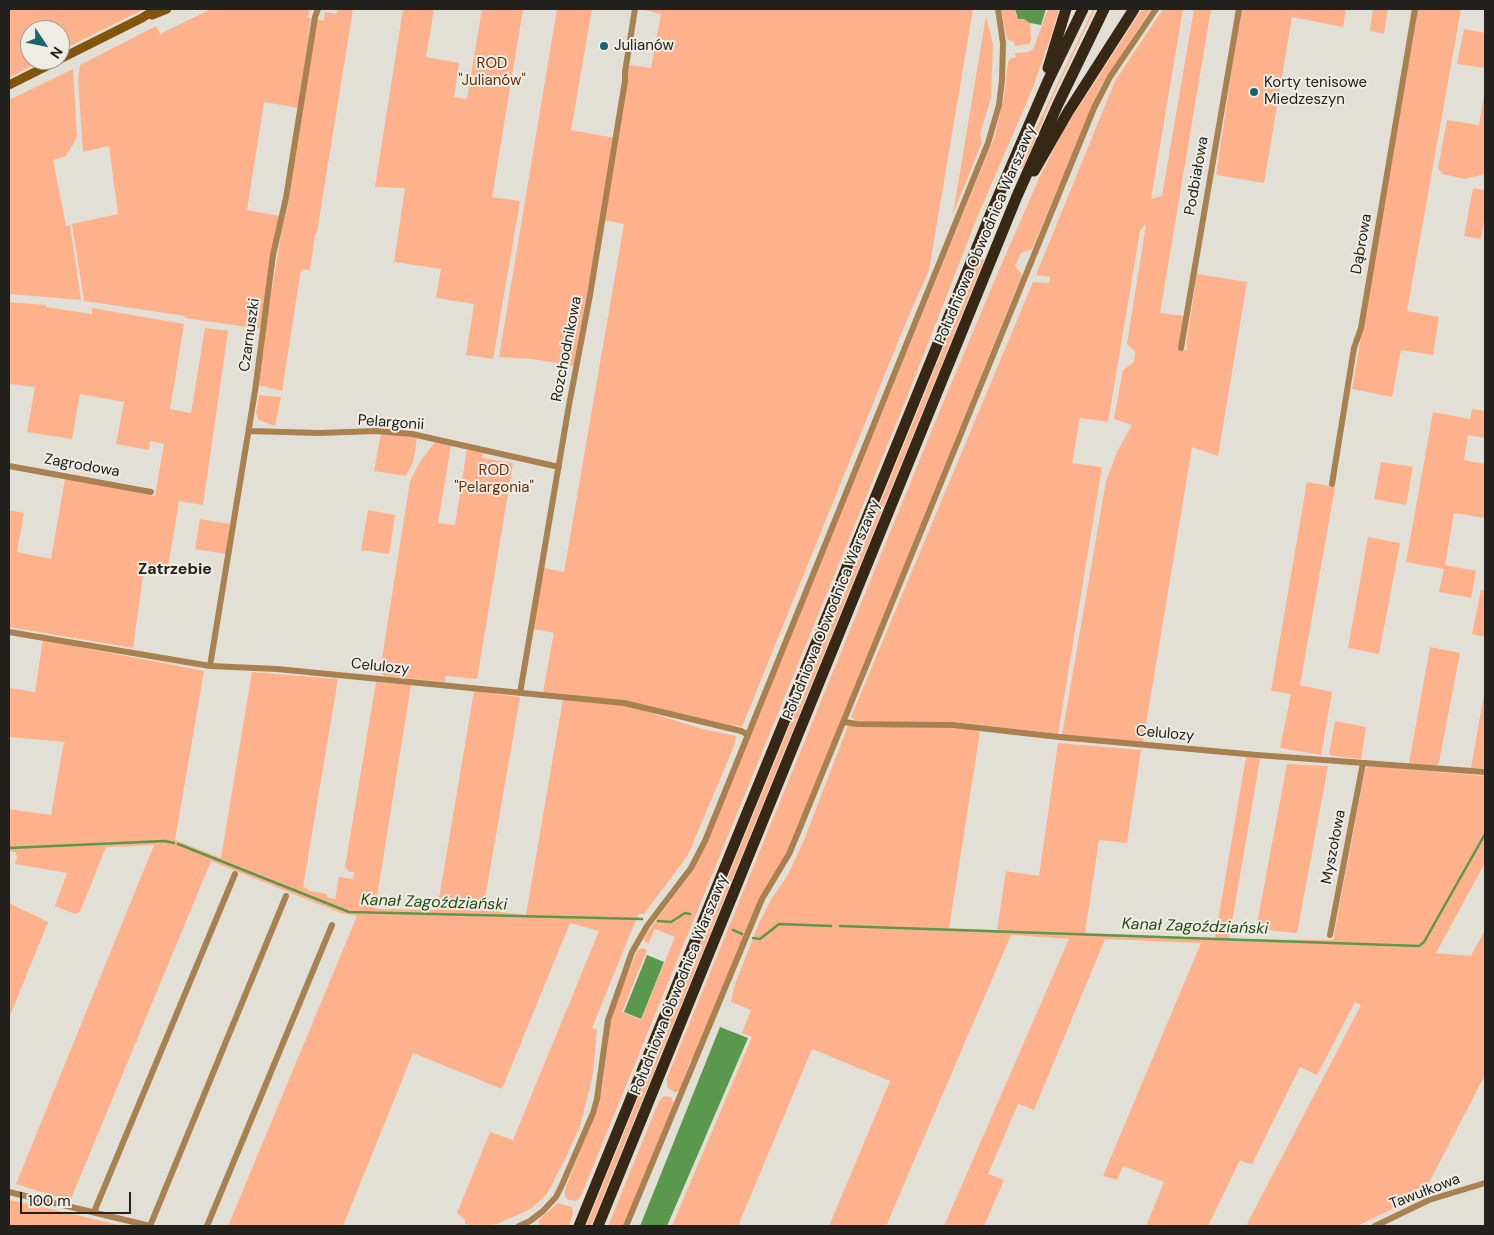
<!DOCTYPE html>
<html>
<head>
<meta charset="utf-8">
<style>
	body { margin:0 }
	#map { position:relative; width:1494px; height:1235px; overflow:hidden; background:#e2e0d6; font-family:"DM Sans",sans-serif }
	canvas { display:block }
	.frame { position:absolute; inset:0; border:10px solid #22211e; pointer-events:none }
	.north { position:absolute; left:20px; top:20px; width:50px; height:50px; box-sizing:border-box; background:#efede3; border:1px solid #9d9b94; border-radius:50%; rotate:124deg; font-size:14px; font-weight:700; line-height:20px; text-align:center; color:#22211e }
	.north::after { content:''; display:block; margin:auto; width:18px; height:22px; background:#196470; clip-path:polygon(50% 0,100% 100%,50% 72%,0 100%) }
	.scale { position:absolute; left:20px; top:1192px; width:111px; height:22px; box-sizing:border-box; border:2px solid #22211e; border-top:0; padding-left:6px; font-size:15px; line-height:18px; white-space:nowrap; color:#22211e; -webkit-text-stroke:4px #efede3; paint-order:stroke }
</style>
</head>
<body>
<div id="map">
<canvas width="1494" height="1235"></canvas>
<div class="frame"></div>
<div class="north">N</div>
<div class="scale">100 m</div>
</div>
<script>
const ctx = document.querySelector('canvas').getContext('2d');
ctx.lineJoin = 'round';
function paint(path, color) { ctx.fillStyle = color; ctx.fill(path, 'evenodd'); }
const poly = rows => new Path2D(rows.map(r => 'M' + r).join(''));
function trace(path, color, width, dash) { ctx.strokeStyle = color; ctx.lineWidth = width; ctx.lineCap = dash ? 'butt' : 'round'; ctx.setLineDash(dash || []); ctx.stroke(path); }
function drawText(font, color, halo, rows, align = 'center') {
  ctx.font = font + ' "DM Sans",sans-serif'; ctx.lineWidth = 4; ctx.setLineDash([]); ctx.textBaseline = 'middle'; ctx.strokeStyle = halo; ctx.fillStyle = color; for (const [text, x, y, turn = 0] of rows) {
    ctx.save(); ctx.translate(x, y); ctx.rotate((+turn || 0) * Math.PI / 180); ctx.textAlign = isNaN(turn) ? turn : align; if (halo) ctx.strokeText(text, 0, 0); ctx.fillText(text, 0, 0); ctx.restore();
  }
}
const green = poly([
	[9,9,144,9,60,51,60,30,30,30,30,60,42,60,9,78],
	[211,9,310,9,308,18,311,18,298,108,264,102,247,210,280,216,261,329,185,318,185,316,84,301,72,224,118,214,109,146,83,152,78,79,80,65,156,26,160,34],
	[338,9,353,9,317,232,315,235,310,270,301,269,282,391,258,385,266,326,282,229,288,205,317,19,324,21,325,12,336,14],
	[403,9,434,9,426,57,459,63,454,97,467,99,482,9,523,9,492,197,520,201,493,359,466,355,474,304,436,298,441,269,394,262,405,188,375,187],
	[557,9,592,9,571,130,615,138,574,366,532,359,499,357],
	[639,9,973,9,929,270,904,327,742,727,684,716,622,700,543,692,554,633,533,629,544,568,564,572,624,224,604,220,629,65,651,68,661,14],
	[1001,9,1015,9,1016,16,1021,19,1028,20,1030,23,1031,41,1029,44,1015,46,1014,42,1007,39],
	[1048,9,1059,9,1052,34,1032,90,977,218,907,397,581,1196,576,1201,569,1200,565,1197,565,1190,599,1102,602,1088,609,1029,617,999,637,951,642,948,647,950,622,1012,641,1020,675,937,655,929,648,944,644,940,644,937,691,873,705,847,994,138,1004,97,1008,62,1010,59,1016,57,1015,53,1029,52,1033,49],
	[1093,9,1095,9,1051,101,1023,168,1020,167,1018,166],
	[1142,9,1151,9,1101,86,1032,249,1021,253,1015,266,1021,273,1021,277,787,853,776,872,694,1058,690,1061,680,1090,677,1092,674,1092,667,1087,667,1078,940,410,999,270,1040,176,1065,128],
	[1163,9,1183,9,1151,199,1162,196,1194,9,1211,9,1160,313,1184,316,1179,349,1188,350,1186,345,1197,274,1247,282,1218,456,1192,447,1143,742,1062,735,1106,481,1117,452,1132,425,1114,419,1123,370,1134,362,1135,352,1127,344,1146,224,1140,231,1108,422,1080,418,1072,463,1102,467,1058,734,957,722,856,721,851,717,1033,282,1049,283,1050,277,1036,275,1115,81],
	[1241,9,1346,9,1343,27,1292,17,1264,183,1216,175],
	[1373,9,1388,9,1384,34,1370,31],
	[1418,9,1461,9,1407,311,1439,317,1433,355,1401,350,1392,397,1352,389],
	[986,16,993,44,991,98,980,134,982,142,953,214],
	[1464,29,1485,33,1485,68,1457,64],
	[73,69,77,137,66,156,53,160,66,226,70,225,81,300,9,294,9,100],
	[1485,89,1485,174,1465,179,1442,174,1438,168,1447,120,1479,125],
	[1473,188,1485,190,1485,214,1481,239,1464,236],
	[980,258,984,260,591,1226,586,1226],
	[9,302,46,305,46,307,92,314,92,308,184,324,170,409,191,413,205,328,228,331,203,505,179,501,167,573,144,569,133,648,9,627,9,510,24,513,17,552,51,559,65,479,155,496,164,444,150,441,149,450,116,444,124,402,80,394,72,439,27,432,35,387,9,384],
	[259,395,281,397,275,426,259,420,256,413],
	[1472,409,1485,411,1485,438,1468,435,1464,460,1485,464,1485,518,1454,513,1445,565,1476,571,1471,598,1439,592,1444,569,1406,562,1433,412,1470,419],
	[381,433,417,438,413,462,406,476,374,471],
	[435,442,451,445,438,523,455,525,467,449,483,453,482,458,513,463,477,679,446,676,445,682,384,676,380,671,410,481,420,462],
	[1381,462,1413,467,1406,505,1374,499],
	[1307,482,1335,487,1300,685,1332,692,1321,755,1280,748,1291,694,1271,691],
	[368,510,395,515,389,554,361,550],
	[200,519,230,524,226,554,195,549],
	[1368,537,1400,543,1379,654,1348,648],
	[1481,590,1485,591,1485,637,1472,634],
	[43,640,204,671,175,840,221,858,252,672,338,679,303,887,307,888,309,891,327,894,327,897,335,899,339,877,353,879,354,872,349,872,345,867,376,682,411,685,375,909,437,910,474,691,520,697,483,910,526,915,563,699,619,705,641,710,706,730,736,736,734,746,688,855,644,914,639,914,635,922,592,1028,597,1030,593,1074,580,1126,565,1159,547,1194,531,1209,497,1224,476,1226,465,1224,465,1220,457,1213,490,1132,513,1140,599,931,570,923,502,1089,413,1053,343,1226,228,1226,357,916,341,913,211,861,70,1201,16,1184,154,845,106,847,80,912,75,914,55,906,67,873,15,864,17,858,16,853,9,850,9,809,51,815,63,746,65,742,9,737,9,688,35,692],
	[1430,647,1460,653,1439,762,1435,767,1409,763],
	[1485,688,1485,768,1471,768],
	[1335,721,1366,727,1361,759,1332,756,1329,754],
	[848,726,965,728,980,732,949,928,997,930,1006,871,1039,876,1058,743,1141,750,1127,843,1099,840,1085,933,1215,938,1246,757,1260,759,1229,939,1333,940,1365,770,1368,766,1485,776,1485,863,1436,953,1471,956,1485,930,1485,1075,1423,1194,1357,1226,1246,1226,1361,1005,1355,1002,1317,1075,1300,1067,1252,1164,1246,1163,1240,1160,1208,1226,1146,1226,1164,1182,1123,1166,1117,1180,1103,1176,1201,943,1105,939,1034,1110,1018,1104,988,1174,1004,1180,984,1226,944,1226,1069,939,1011,935,886,1226,829,1226,890,1081,812,1049,738,1226,672,1226,752,1037,742,1033,751,1010,731,1002,734,987,759,923,772,898,786,878,802,845],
	[1287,764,1328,766,1297,933,1256,929],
	[9,903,48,922,9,1018],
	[664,1096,671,1097,674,1103,623,1226,608,1226,659,1101],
	[9,1200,33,1205,123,1226,9,1226],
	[558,1203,572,1207,573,1214,569,1226,539,1226,539,1221,542,1217]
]);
const water = poly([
	[1015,9,1046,9,1041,25,1030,23,1024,19,1018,19],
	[647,955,664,962,641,1019,624,1012],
	[720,1027,748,1038,667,1226,640,1226]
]);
const stream = poly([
	[178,844,349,912,642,919],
	[9,848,165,841,174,843],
	[658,921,671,922,685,913,690,914],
	[840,926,1419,946,1424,942,1485,834],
	[733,930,742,934],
	[753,938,760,939,779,924,831,926]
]);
const minor = poly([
	[1181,348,1239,9],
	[249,431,319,433,377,431,412,434,559,467],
	[9,466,151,492],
	[1332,484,1354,348,1361,328,1415,9],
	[9,632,210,666,277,669,624,703,741,731,747,734],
	[210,666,255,391,273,255,286,198,315,17,318,9],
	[520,693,569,405,590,295,625,81,625,72,635,9],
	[844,722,857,724,953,725,1059,737,1257,755,1485,772],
	[1330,935,1363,763],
	[9,1192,150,1226],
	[94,1212,235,874],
	[150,1226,286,896],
	[207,1226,332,925],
	[519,1226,530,1221,543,1211,556,1197,562,1185,593,1113,597,1099,608,1020,632,952,647,926,691,868,705,841,988,143,999,105,1002,80,1003,43,998,9],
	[626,1226,762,899,789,854,799,830,1094,108,1110,77,1156,9],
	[1375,1226,1429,1200,1485,1183]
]);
const secondary = poly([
	[152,15,167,9],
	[60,59,142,18,156,9],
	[9,85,59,60]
]);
const motorway = poly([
	[1048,68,1066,9],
	[1034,171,1068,112,1134,9],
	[579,1226,991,213,1048,81,1083,9],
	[598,1226,1017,196,1058,104,1104,9]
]);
const markers = [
	[604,46,5,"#196470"],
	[1254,92,5,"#196470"]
];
const poiNames = [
	["Julianów",614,46],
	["Korty tenisowe",1264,83],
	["Miedzeszyn",1264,100]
];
const parkNames = [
	["ROD",492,64],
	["\"Julianów\"",492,81],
	["ROD",494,471],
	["\"Pelargonia\"",494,488]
];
const streetNames = [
	["Podbiałowa",1197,176,-80],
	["Południowa Obwodnica Warszawy",986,235,-67],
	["Dąbrowa",1362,244,-80],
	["Czarnuszki",250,335,-82],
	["Rozchodnikowa",567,349,-79],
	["Pelargonii",391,423,4],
	["Zagrodowa",82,466,10],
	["Południowa Obwodnica Warszawy",832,610,-68],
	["Celulozy",380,667,6],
	["Celulozy",1165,734,5],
	["Myszołowa",1334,847,-79],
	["Południowa Obwodnica Warszawy",680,985,-68],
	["Tawułkowa",1425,1192,-21]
];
const neighbourhoodNames = [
	["Zatrzebie",175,570]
];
const waterNames = [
	["Kanał Zagoździański",434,903,2],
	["Kanał Zagoździański",1195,927,2]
];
paint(green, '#ffb18b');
paint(water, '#59984d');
trace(stream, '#59984d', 2.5);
trace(minor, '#a9804f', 6);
trace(secondary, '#83540c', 9);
trace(motorway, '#372816', 11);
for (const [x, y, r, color] of markers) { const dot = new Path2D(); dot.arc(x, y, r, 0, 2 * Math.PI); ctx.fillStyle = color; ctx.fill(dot); trace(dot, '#efede3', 2); }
drawText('15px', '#22211e', '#efede3', poiNames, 'left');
drawText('15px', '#69300e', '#efede3', parkNames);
drawText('15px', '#22211e', '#efede3', streetNames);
drawText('bold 16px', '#22211e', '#efede3', neighbourhoodNames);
drawText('italic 16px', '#214b18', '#efede3', waterNames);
</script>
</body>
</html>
